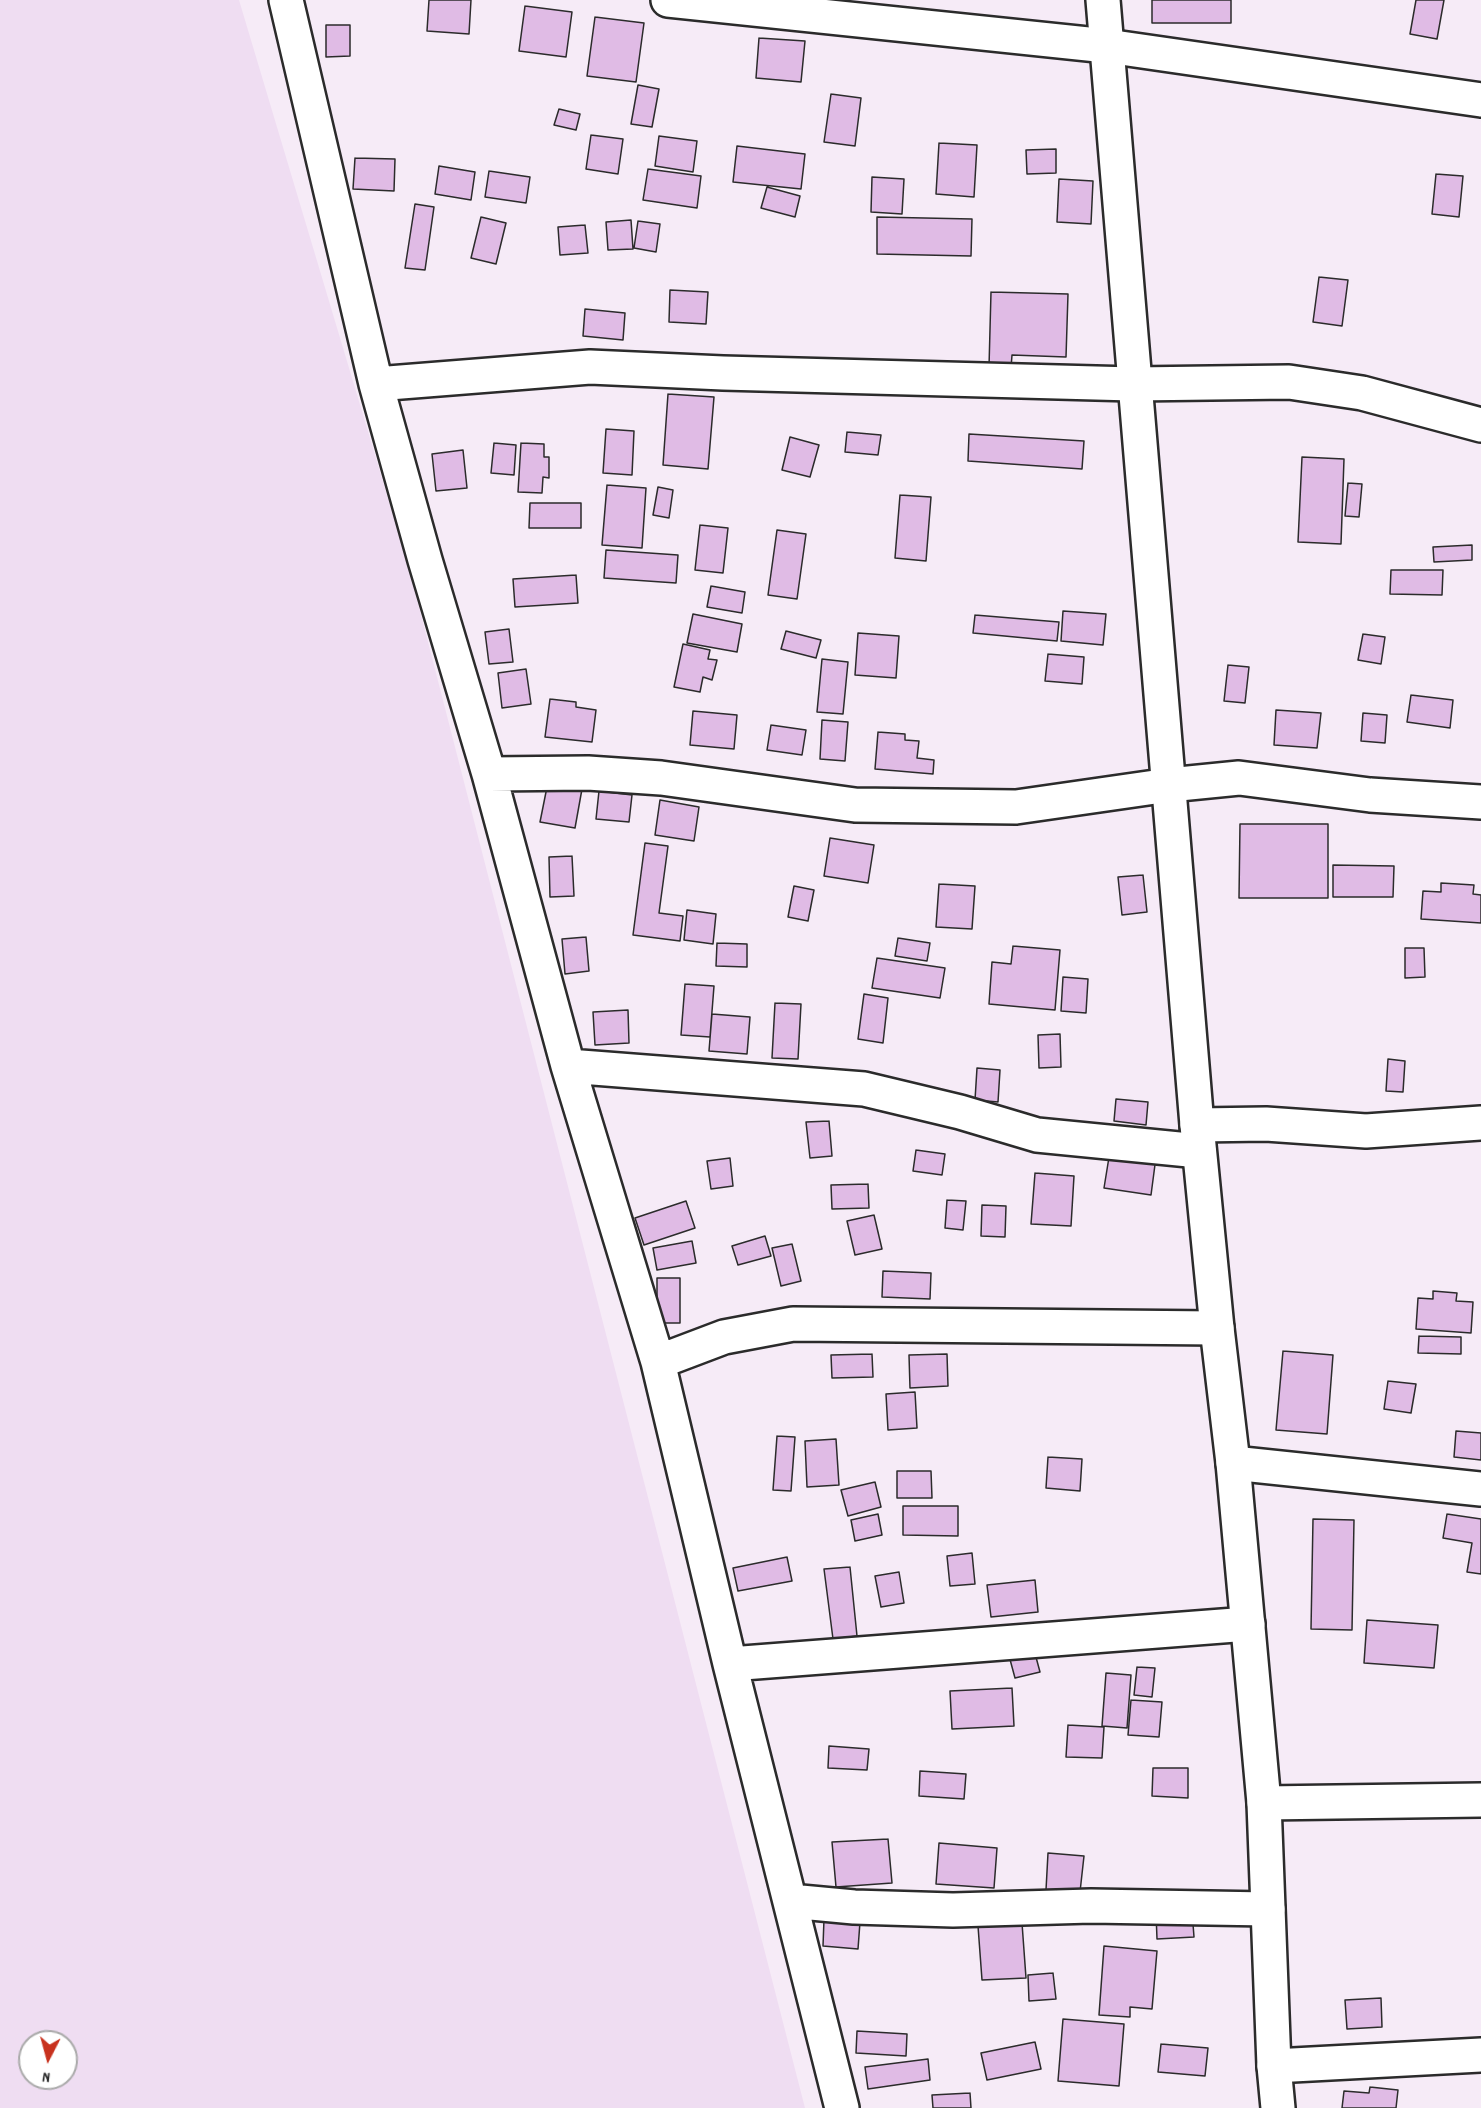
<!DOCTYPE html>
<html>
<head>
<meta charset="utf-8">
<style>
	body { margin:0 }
	#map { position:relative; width:1481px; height:2108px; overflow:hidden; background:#f6ebf7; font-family:Dekko,sans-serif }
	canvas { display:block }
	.north { position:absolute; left:18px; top:2030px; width:60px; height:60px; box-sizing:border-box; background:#fff; border:2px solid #aaa; border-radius:50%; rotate:186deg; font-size:16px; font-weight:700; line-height:24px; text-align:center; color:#2b2b2b }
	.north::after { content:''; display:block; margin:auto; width:21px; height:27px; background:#c8321e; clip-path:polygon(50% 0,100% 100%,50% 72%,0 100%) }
</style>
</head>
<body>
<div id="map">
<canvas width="1481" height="2108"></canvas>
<div class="north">N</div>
</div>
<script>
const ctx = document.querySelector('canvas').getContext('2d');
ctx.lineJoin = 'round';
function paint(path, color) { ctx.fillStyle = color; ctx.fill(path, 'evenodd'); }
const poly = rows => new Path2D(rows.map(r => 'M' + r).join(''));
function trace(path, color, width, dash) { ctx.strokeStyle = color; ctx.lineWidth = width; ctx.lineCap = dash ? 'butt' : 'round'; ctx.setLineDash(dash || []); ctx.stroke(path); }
const built = poly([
	[0,0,239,0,410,572,805,2108,0,2108],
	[30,2042,66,2042,66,2078,30,2078]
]);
const building = poly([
	[429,0,471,0,469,34,427,31,429,0],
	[1152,0,1231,0,1231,23,1152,23,1152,0],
	[1416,0,1444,0,1437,39,1410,34,1416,0],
	[525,6,572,12,566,57,519,51,525,6],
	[595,17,644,23,636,82,587,76,595,17],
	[326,25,350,25,350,56,326,57,326,25],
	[759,38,805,41,801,82,756,78,759,38],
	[638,85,659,89,652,127,631,124,638,85],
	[831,94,861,98,855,146,824,142,831,94],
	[559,109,580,114,576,130,554,125,559,109],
	[591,135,623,139,618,174,586,169,591,135],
	[659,136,697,141,693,172,655,166,659,136],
	[939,143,977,145,974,197,936,194,939,143],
	[737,146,805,154,801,189,733,182,737,146],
	[1056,149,1056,173,1027,174,1026,150,1056,149],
	[355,158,395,159,394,191,353,189,355,158],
	[439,166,475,172,471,200,435,194,439,166],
	[648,169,701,176,697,208,643,200,648,169],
	[489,171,530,177,526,203,485,197,489,171],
	[1436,174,1463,176,1459,217,1432,214,1436,174],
	[872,177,904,179,902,214,871,212,872,177],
	[1059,179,1093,181,1091,224,1057,222,1059,179],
	[767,187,800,196,795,217,761,208,767,187],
	[415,204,434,207,425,270,405,268,415,204],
	[481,217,506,223,496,264,471,258,481,217],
	[877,217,972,219,971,256,877,254,877,217],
	[631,220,633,249,608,250,606,222,631,220],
	[638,221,660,224,656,252,634,248,638,221],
	[585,225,588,253,560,255,558,227,585,225],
	[1319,277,1348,280,1342,326,1313,322,1319,277],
	[670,290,708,292,706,324,669,322,670,290],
	[991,292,1068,294,1066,357,1012,355,1011,368,989,367,991,292],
	[585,309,625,313,623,340,583,336,585,309],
	[668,394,714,397,708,469,663,465,668,394],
	[606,429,634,431,632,475,603,473,606,429],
	[847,432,881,435,878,455,845,452,847,432],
	[969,434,1084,441,1082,469,968,461,969,434],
	[790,437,819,445,810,477,782,470,790,437],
	[494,443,516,445,514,475,491,473,494,443],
	[521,443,544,444,544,457,549,457,549,478,543,477,542,493,518,492,521,443],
	[463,450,467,488,436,491,432,454,463,450],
	[1302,457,1344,459,1341,544,1298,542,1302,457],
	[1348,483,1362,484,1359,517,1345,516,1348,483],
	[607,485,646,488,642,548,602,545,607,485],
	[658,487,673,490,669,518,653,515,658,487],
	[900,495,931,497,926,561,895,558,900,495],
	[530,503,581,503,581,528,529,528,530,503],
	[700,525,728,528,723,573,695,570,700,525],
	[777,530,806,534,797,599,768,595,777,530],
	[1472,545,1472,560,1434,562,1433,547,1472,545],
	[606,550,678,555,676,583,604,578,606,550],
	[1391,570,1443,570,1442,595,1390,594,1391,570],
	[576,575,578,603,515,607,513,579,576,575],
	[711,586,745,592,742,613,707,607,711,586],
	[1063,611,1106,614,1103,645,1061,641,1063,611],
	[693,614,742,624,737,652,687,643,693,614],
	[975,615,1059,622,1057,641,973,633,975,615],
	[509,629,513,662,489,664,485,632,509,629],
	[786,631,821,640,816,658,781,649,786,631],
	[858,633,899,636,896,678,855,675,858,633],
	[1363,634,1385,637,1381,664,1358,660,1363,634],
	[683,644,710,650,708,659,717,660,712,680,703,677,700,692,674,687,683,644],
	[1048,654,1084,657,1082,684,1045,681,1048,654],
	[822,659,848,662,843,714,817,712,822,659],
	[1228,665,1249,667,1245,703,1224,701,1228,665],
	[526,669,531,704,502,708,498,673,526,669],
	[1411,695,1453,700,1450,728,1407,722,1411,695],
	[550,699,576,702,576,707,596,710,592,742,545,737,550,699],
	[1276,710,1321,713,1317,748,1274,745,1276,710],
	[693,711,737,715,734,749,690,745,693,711],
	[1363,713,1387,715,1385,743,1361,741,1363,713],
	[822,720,848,722,845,761,820,759,822,720],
	[771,725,806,730,802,755,767,750,771,725],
	[878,732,905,734,905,740,919,741,917,758,934,760,933,774,875,769,878,732],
	[548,782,582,789,575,828,540,822,548,782],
	[599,791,632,795,629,822,596,819,599,791],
	[660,800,699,807,694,841,655,835,660,800],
	[1240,824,1328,824,1328,898,1239,898,1240,824],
	[830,838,874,845,868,883,824,876,830,838],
	[645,843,668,846,659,913,683,916,680,941,633,935,645,843],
	[572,856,574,896,550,897,549,857,572,856],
	[1333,865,1394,866,1393,897,1333,897,1333,865],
	[1143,875,1147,912,1122,915,1118,877,1143,875],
	[1441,883,1474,885,1473,894,1481,895,1481,923,1421,919,1423,891,1441,892,1441,883],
	[939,884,975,886,972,929,936,927,939,884],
	[794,886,814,890,808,921,788,917,794,886],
	[687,910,716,914,713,944,684,940,687,910],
	[586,937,589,971,565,974,562,939,586,937],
	[898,938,930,943,927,961,895,956,898,938],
	[717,943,747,944,747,967,716,966,717,943],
	[1013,946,1060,950,1055,1010,989,1004,992,962,1011,964,1013,946],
	[1405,948,1424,948,1425,977,1405,978,1405,948],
	[877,958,945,968,940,998,872,988,877,958],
	[1063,977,1088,979,1086,1013,1061,1011,1063,977],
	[685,984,714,986,710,1037,681,1035,685,984],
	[864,994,888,998,883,1043,858,1039,864,994],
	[775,1003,801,1004,798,1059,772,1058,775,1003],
	[628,1010,629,1043,595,1045,593,1012,628,1010],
	[712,1014,750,1017,747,1054,709,1051,712,1014],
	[1060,1034,1061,1067,1039,1068,1038,1035,1060,1034],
	[1388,1059,1405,1061,1403,1092,1386,1091,1388,1059],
	[977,1068,1000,1070,998,1102,975,1100,977,1068],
	[1116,1099,1148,1102,1146,1125,1114,1121,1116,1099],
	[829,1121,832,1156,810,1158,806,1122,829,1121],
	[916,1150,945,1154,942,1175,913,1171,916,1150],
	[1110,1151,1156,1157,1151,1195,1104,1188,1110,1151],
	[730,1158,733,1186,711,1189,707,1161,730,1158],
	[1035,1173,1074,1176,1071,1226,1031,1224,1035,1173],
	[868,1184,869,1208,832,1209,831,1185,868,1184],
	[947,1200,966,1201,963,1230,945,1228,947,1200],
	[686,1201,695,1228,644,1245,635,1218,686,1201],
	[982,1205,1006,1206,1005,1237,981,1236,982,1205],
	[874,1215,882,1249,855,1255,847,1221,874,1215],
	[765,1236,771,1256,738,1265,732,1246,765,1236],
	[692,1241,696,1263,657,1270,653,1248,692,1241],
	[792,1244,801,1281,781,1286,772,1248,792,1244],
	[883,1271,931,1273,930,1299,882,1297,883,1271],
	[657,1278,680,1278,680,1323,657,1323,657,1278],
	[1433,1291,1457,1293,1456,1301,1473,1302,1471,1333,1416,1329,1418,1298,1433,1299,1433,1291],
	[1419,1336,1461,1337,1461,1354,1418,1353,1419,1336],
	[1283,1351,1333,1355,1327,1434,1276,1430,1283,1351],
	[872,1354,873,1377,832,1378,831,1355,872,1354],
	[947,1354,948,1386,910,1388,909,1355,947,1354],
	[1388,1381,1416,1384,1411,1413,1384,1409,1388,1381],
	[915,1392,917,1428,888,1430,886,1394,915,1392],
	[1456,1431,1481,1433,1481,1460,1454,1457,1456,1431],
	[777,1436,795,1437,791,1491,773,1490,777,1436],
	[836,1439,839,1485,807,1487,805,1441,836,1439],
	[1048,1457,1082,1459,1080,1491,1046,1488,1048,1457],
	[897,1471,931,1471,932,1498,897,1498,897,1471],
	[875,1482,881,1507,848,1516,841,1490,875,1482],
	[903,1506,958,1506,958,1536,903,1535,903,1506],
	[878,1514,882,1535,855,1541,851,1520,878,1514],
	[1447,1514,1481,1519,1481,1574,1467,1572,1472,1543,1443,1538,1447,1514],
	[1313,1519,1354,1520,1352,1630,1311,1629,1313,1519],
	[972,1553,975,1584,950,1586,947,1556,972,1553],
	[787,1557,792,1581,738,1591,733,1568,787,1557],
	[850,1567,857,1636,833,1639,824,1569,850,1567],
	[899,1572,904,1603,881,1607,875,1576,899,1572],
	[1035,1580,1038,1612,991,1617,987,1585,1035,1580],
	[1367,1620,1438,1625,1434,1668,1364,1663,1367,1620],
	[1033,1646,1040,1672,1015,1678,1008,1652,1033,1646],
	[1137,1667,1155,1668,1152,1697,1134,1695,1137,1667],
	[1106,1673,1131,1675,1127,1728,1102,1726,1106,1673],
	[1012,1688,1014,1726,952,1729,950,1691,1012,1688],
	[1131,1700,1162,1702,1159,1737,1128,1735,1131,1700],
	[1068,1725,1104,1727,1102,1758,1066,1757,1068,1725],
	[829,1746,869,1749,867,1770,828,1768,829,1746],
	[1153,1768,1188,1768,1188,1798,1152,1796,1153,1768],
	[920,1771,966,1774,964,1799,919,1796,920,1771],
	[888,1839,892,1883,836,1887,832,1842,888,1839],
	[939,1843,997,1848,994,1888,936,1884,939,1843],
	[1048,1853,1084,1856,1080,1892,1046,1890,1048,1853],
	[1192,1911,1194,1937,1157,1939,1156,1913,1192,1911],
	[824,1919,860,1922,858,1949,823,1946,824,1919],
	[1022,1923,1026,1978,982,1980,978,1926,1022,1923],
	[1104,1946,1157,1951,1152,2009,1130,2007,1130,2017,1099,2015,1104,1946],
	[1053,1973,1056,1999,1029,2001,1028,1975,1053,1973],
	[1381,1998,1382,2027,1347,2029,1345,2000,1381,1998],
	[1063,2019,1124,2024,1119,2086,1058,2081,1063,2019],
	[857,2031,907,2034,906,2056,856,2053,857,2031],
	[1035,2042,1041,2069,987,2080,981,2053,1035,2042],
	[1161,2044,1208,2048,1205,2076,1158,2072,1161,2044],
	[928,2059,930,2080,868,2089,865,2067,928,2059],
	[1370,2087,1398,2090,1396,2108,1342,2108,1344,2091,1369,2093,1370,2087],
	[970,2093,971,2108,933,2108,932,2095,970,2093]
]);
const street = poly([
	[286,0,376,384,425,560,489,774,568,1066,658,1362,730,1664,842,2108],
	[668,0,1107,46,1481,100],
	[376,384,590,367,723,373,1133,384,1289,382,1362,393,1481,425],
	[489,774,588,773,661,778,855,805,1016,807,1169,785,1239,778,1370,795,1481,802],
	[568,1066,864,1089,960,1112,1037,1135,1199,1151],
	[1197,1125,1266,1124,1366,1131,1481,1123],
	[658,1362,724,1337,793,1324,1217,1328],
	[1233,1463,1481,1489],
	[730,1664,1248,1624],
	[1264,1803,1481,1800],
	[790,1901,854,1907,953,1910,1091,1906,1268,1909],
	[1274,2066,1481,2055]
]);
const secondary = poly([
	[1103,0,1197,1125,1217,1328,1233,1463,1264,1803,1274,2066,1278,2108]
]);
paint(built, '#efddf2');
paint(building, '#e0bbe5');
trace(building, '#2b2b2b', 1.5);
trace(street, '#2b2b2b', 38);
trace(secondary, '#2b2b2b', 38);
trace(street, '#fff', 33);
trace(secondary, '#fff', 33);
</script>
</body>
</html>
